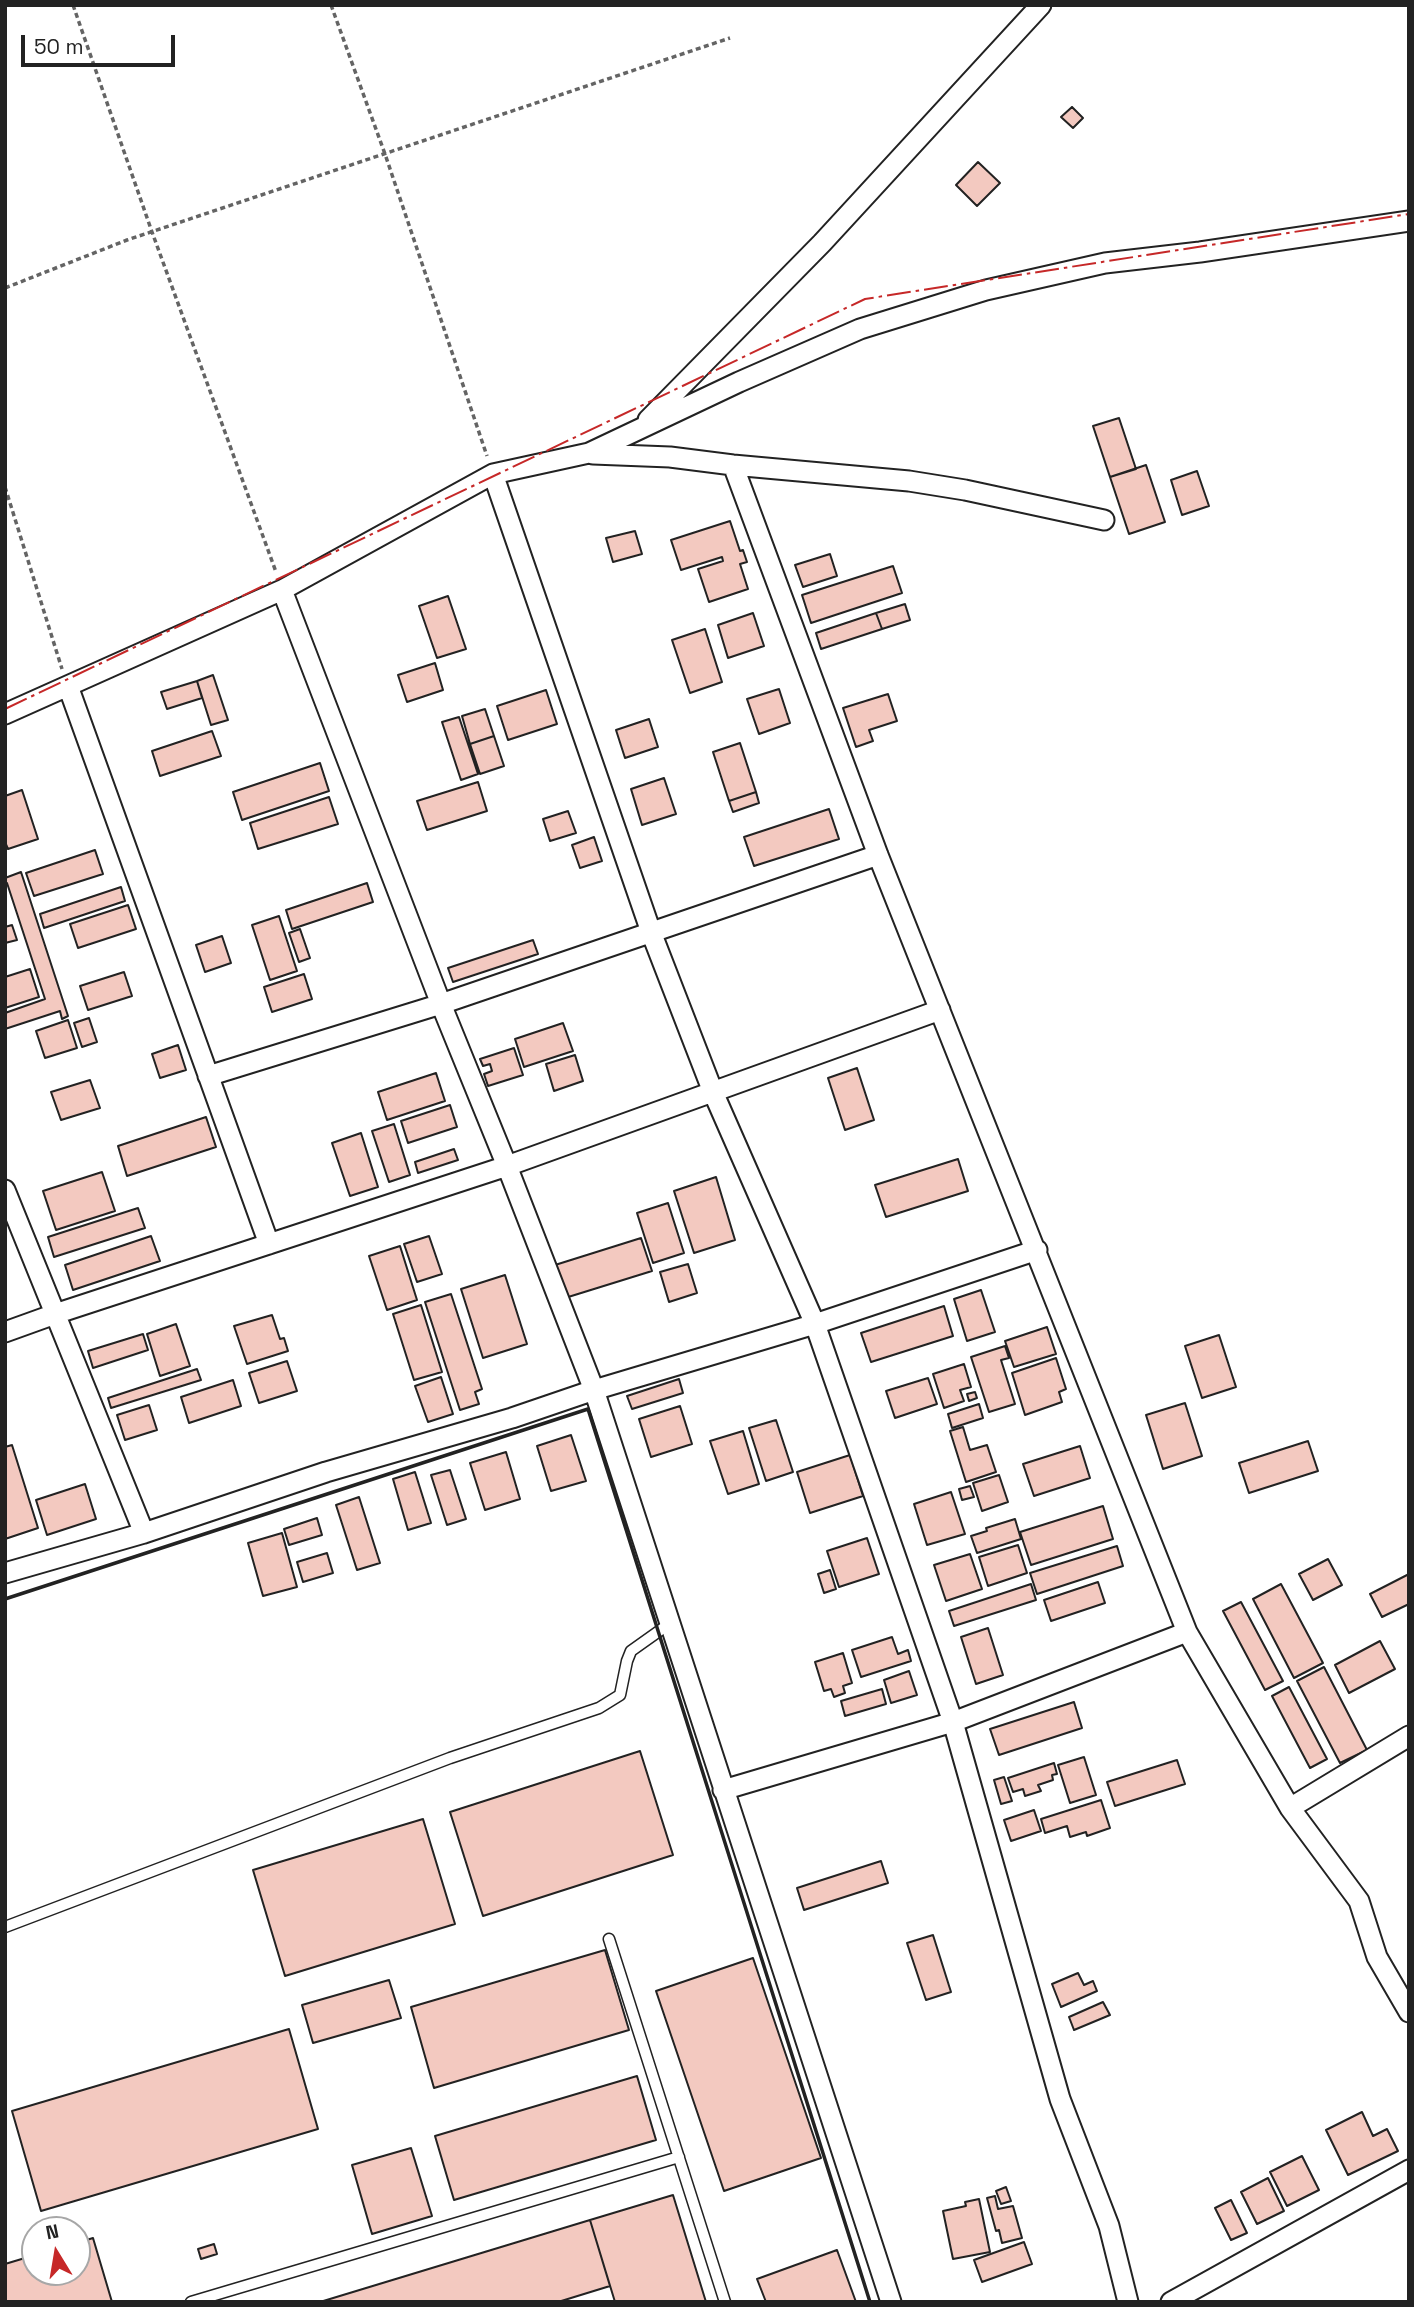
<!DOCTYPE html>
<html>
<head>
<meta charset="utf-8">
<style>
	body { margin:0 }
	#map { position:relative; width:1414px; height:2307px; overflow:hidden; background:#fff; font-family:"Space Grotesk",sans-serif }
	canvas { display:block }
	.frame { position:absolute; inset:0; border:7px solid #222; pointer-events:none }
	.north { position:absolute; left:21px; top:2216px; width:70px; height:70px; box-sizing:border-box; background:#fff; border:2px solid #a7a7a7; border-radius:50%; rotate:349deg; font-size:19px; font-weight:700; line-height:28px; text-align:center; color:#222 }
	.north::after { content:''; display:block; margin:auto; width:24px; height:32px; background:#c62828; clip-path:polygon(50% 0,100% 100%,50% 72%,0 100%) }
	.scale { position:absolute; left:21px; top:35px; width:154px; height:32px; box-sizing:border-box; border:4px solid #222; border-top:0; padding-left:9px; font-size:21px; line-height:24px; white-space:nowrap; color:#222; -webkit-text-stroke:5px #fff; paint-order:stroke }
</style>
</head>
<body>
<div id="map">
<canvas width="1414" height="2307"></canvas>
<div class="frame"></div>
<div class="north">N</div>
<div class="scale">50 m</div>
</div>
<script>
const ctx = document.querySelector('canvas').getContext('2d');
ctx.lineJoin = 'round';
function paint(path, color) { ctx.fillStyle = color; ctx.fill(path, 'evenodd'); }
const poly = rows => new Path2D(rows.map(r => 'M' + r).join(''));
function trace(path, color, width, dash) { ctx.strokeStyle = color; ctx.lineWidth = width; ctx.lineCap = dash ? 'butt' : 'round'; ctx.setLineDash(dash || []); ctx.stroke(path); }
const building = poly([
	[1072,107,1083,118,1073,128,1061,117,1072,107],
	[978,162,1000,183,977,206,956,185,978,162],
	[1119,418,1136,469,1110,477,1093,426,1119,418],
	[1146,465,1165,522,1129,534,1110,477,1146,465],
	[1197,471,1209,506,1182,515,1171,480,1197,471],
	[730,521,740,551,743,550,747,562,740,564,748,589,709,602,698,569,723,561,722,557,681,570,671,540,730,521],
	[635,531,642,554,613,562,606,538,635,531],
	[830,554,837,576,803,587,795,565,830,554],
	[893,566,902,593,811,623,802,595,893,566],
	[448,596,466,649,437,658,419,606,448,596],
	[905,604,910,620,882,629,876,613,905,604],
	[753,613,764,646,728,658,718,625,753,613],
	[876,613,882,629,821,649,816,633,876,613],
	[705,629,722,682,690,693,672,640,705,629],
	[435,663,443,690,407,702,398,675,435,663],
	[213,675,228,720,211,725,197,681,213,675],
	[197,681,202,698,167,709,161,692,197,681],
	[779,689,790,723,759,734,747,699,779,689],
	[546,690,557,724,508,740,497,706,546,690],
	[888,694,897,721,869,730,873,741,856,747,843,708,888,694],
	[485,709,494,736,470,744,462,716,485,709],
	[459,717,478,774,461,780,442,722,459,717],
	[649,719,658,747,625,758,616,730,649,719],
	[212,731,221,756,160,776,152,751,212,731],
	[494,736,504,766,480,774,470,744,494,736],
	[740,743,756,792,729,801,713,752,740,743],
	[320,763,329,791,242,820,233,792,320,763],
	[664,778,676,814,642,825,631,789,664,778],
	[478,782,487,811,427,830,417,801,478,782],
	[22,790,38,839,8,849,5,842,5,796,22,790],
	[756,792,759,803,733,812,729,801,756,792],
	[329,797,338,824,258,849,250,823,329,797],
	[829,809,839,839,754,866,744,837,829,809],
	[568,811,576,833,550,841,543,819,568,811],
	[594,837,602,861,580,868,572,845,594,837],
	[95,850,103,874,34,896,26,873,95,850],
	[21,872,68,1016,62,1019,60,1011,5,1029,5,1013,45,999,7,883,5,884,5,878,21,872],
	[367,883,373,902,292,929,286,910,367,883],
	[121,887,125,901,44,928,40,914,121,887],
	[128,905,136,929,78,948,70,924,128,905],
	[279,916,297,971,270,980,252,925,279,916],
	[12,925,17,940,5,943,5,927,12,925],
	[300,929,310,958,299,962,289,933,300,929],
	[222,936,231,963,205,972,196,945,222,936],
	[533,940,538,954,453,982,448,968,533,940],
	[30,969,39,997,5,1008,5,977,30,969],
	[124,972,132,996,88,1010,80,986,124,972],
	[304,974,312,999,272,1012,264,987,304,974],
	[89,1018,97,1042,82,1047,74,1023,89,1018],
	[68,1020,77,1048,45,1058,36,1031,68,1020],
	[563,1023,573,1051,524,1067,515,1039,563,1023],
	[178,1045,186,1070,160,1078,152,1054,178,1045],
	[514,1048,523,1075,488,1086,484,1074,492,1071,490,1064,483,1066,480,1059,514,1048],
	[575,1055,583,1081,554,1091,546,1064,575,1055],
	[857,1068,874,1120,845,1130,828,1078,857,1068],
	[436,1073,445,1101,387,1120,378,1092,436,1073],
	[90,1080,100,1108,61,1120,51,1092,90,1080],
	[450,1105,457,1127,408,1143,401,1121,450,1105],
	[206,1117,216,1147,127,1176,118,1146,206,1117],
	[394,1124,410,1175,389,1182,372,1131,394,1124],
	[361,1133,378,1187,350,1196,332,1143,361,1133],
	[454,1149,458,1160,418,1173,415,1162,454,1149],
	[958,1159,968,1191,886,1217,875,1185,958,1159],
	[102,1172,115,1211,56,1230,43,1191,102,1172],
	[716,1177,735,1240,694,1253,674,1191,716,1177],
	[668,1203,684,1253,653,1263,637,1213,668,1203],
	[138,1208,145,1228,54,1257,48,1237,138,1208],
	[151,1236,160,1261,73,1290,65,1265,151,1236],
	[429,1236,442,1274,417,1282,404,1244,429,1236],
	[641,1238,652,1271,565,1298,555,1265,641,1238],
	[400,1246,417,1300,387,1310,369,1256,400,1246],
	[688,1264,697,1293,669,1302,660,1272,688,1264],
	[505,1275,527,1344,483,1358,461,1289,505,1275],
	[981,1290,995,1332,967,1341,954,1299,981,1290],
	[451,1294,482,1389,475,1392,479,1404,460,1410,425,1302,451,1294],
	[421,1305,442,1372,414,1380,393,1314,421,1305],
	[944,1306,953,1336,871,1362,861,1333,944,1306],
	[272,1315,280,1339,284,1338,288,1351,247,1364,234,1326,272,1315],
	[176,1324,190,1366,160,1376,147,1334,176,1324],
	[1047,1327,1056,1354,1014,1367,1005,1341,1047,1327],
	[143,1334,148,1350,93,1368,88,1351,143,1334],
	[1219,1335,1236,1387,1202,1398,1185,1346,1219,1335],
	[1005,1346,1009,1358,1001,1360,1015,1404,989,1412,971,1357,1005,1346],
	[1056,1358,1066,1389,1059,1392,1062,1402,1025,1415,1012,1373,1056,1358],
	[287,1361,297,1391,259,1403,249,1373,287,1361],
	[964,1364,971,1387,960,1390,964,1401,944,1408,933,1374,964,1364],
	[197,1369,201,1380,111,1408,108,1398,197,1369],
	[441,1377,453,1414,428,1422,415,1386,441,1377],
	[928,1378,937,1404,895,1418,886,1391,928,1378],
	[679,1379,683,1393,632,1409,627,1396,679,1379],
	[233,1380,241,1406,189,1423,181,1397,233,1380],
	[975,1392,977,1398,969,1401,967,1394,975,1392],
	[1185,1403,1202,1456,1163,1469,1146,1415,1185,1403],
	[979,1404,983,1418,952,1428,948,1414,979,1404],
	[149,1405,157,1430,125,1440,117,1415,149,1405],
	[680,1406,692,1444,651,1457,639,1419,680,1406],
	[776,1420,793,1472,766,1481,749,1428,776,1420],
	[963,1427,970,1450,987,1445,996,1472,966,1482,950,1431,963,1427],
	[743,1431,759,1484,728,1494,710,1441,743,1431],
	[571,1435,586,1481,551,1491,537,1446,571,1435],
	[1308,1441,1318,1471,1249,1493,1239,1463,1308,1441],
	[12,1445,38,1528,5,1539,5,1447,12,1445],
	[1080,1446,1090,1478,1034,1496,1023,1464,1080,1446],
	[506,1452,520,1499,485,1510,470,1463,506,1452],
	[850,1455,863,1496,810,1513,797,1472,850,1455],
	[450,1470,466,1519,447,1525,431,1475,450,1470],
	[415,1472,431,1523,408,1530,393,1479,415,1472],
	[999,1475,1008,1502,982,1511,973,1483,999,1475],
	[85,1484,96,1519,47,1535,36,1500,85,1484],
	[970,1486,974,1497,962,1500,959,1489,970,1486],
	[951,1492,965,1534,927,1545,914,1504,951,1492],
	[359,1497,380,1563,357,1570,336,1505,359,1497],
	[1103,1506,1113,1539,1031,1565,1020,1532,1103,1506],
	[317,1518,322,1535,289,1545,284,1529,317,1518],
	[1015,1519,1021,1539,977,1553,971,1536,987,1531,986,1528,1015,1519],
	[282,1533,297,1587,263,1596,248,1543,282,1533],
	[867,1538,879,1574,839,1587,827,1551,867,1538],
	[1018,1545,1027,1573,988,1586,979,1557,1018,1545],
	[1117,1546,1123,1566,1037,1594,1030,1573,1117,1546],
	[327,1553,333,1573,303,1582,297,1562,327,1553],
	[970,1554,982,1589,946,1601,934,1565,970,1554],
	[1328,1559,1342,1585,1313,1600,1299,1574,1328,1559],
	[830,1570,836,1589,824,1593,818,1574,830,1570],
	[1409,1574,1409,1604,1382,1617,1370,1594,1409,1574],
	[1098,1582,1105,1603,1051,1621,1044,1600,1098,1582],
	[1031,1584,1036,1600,954,1626,949,1611,1031,1584],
	[1281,1584,1323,1663,1294,1678,1253,1599,1281,1584],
	[1241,1602,1283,1681,1265,1690,1223,1611,1241,1602],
	[988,1628,1003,1675,976,1684,961,1637,988,1628],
	[892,1637,898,1654,908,1650,911,1661,861,1677,852,1650,892,1637],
	[1380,1641,1395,1669,1349,1693,1335,1665,1380,1641],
	[843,1653,852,1683,843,1686,845,1693,834,1697,831,1689,824,1691,815,1662,843,1653],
	[1324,1667,1367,1750,1340,1763,1297,1681,1324,1667],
	[909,1671,917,1695,891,1703,884,1680,909,1671],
	[1289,1687,1327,1759,1310,1768,1272,1696,1289,1687],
	[882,1689,886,1704,845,1716,841,1701,882,1689],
	[1074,1702,1082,1728,999,1755,990,1729,1074,1702],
	[640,1751,673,1855,483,1916,450,1812,640,1751],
	[1084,1757,1096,1795,1070,1803,1058,1765,1084,1757],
	[1177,1760,1185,1784,1115,1806,1107,1782,1177,1760],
	[1054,1763,1057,1774,1052,1775,1053,1780,1038,1785,1041,1791,1025,1796,1023,1789,1013,1792,1008,1778,1054,1763],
	[1004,1777,1012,1801,1001,1804,994,1780,1004,1777],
	[1101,1800,1110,1828,1087,1836,1086,1832,1070,1837,1067,1826,1045,1833,1041,1819,1101,1800],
	[1034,1810,1041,1831,1011,1841,1004,1820,1034,1810],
	[423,1819,455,1924,285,1976,253,1870,423,1819],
	[881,1861,888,1883,804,1910,797,1888,881,1861],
	[933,1935,951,1992,926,2000,907,1943,933,1935],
	[605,1950,629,2030,434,2088,411,2007,605,1950],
	[753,1958,821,2158,724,2191,656,1991,753,1958],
	[1078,1973,1084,1985,1093,1981,1097,1991,1061,2007,1052,1984,1078,1973],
	[389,1980,401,2018,313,2043,302,2005,389,1980],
	[1103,2002,1110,2015,1074,2030,1069,2017,1103,2002],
	[289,2029,318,2129,41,2211,12,2111,289,2029],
	[637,2076,656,2140,454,2200,435,2136,637,2076],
	[1362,2112,1373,2136,1387,2129,1398,2151,1348,2175,1326,2130,1362,2112],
	[411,2148,432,2216,372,2234,352,2165,411,2148],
	[1302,2156,1319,2190,1287,2206,1270,2172,1302,2156],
	[1268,2178,1284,2211,1257,2224,1241,2192,1268,2178],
	[1006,2187,1011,2201,1001,2204,996,2191,1006,2187],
	[673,2195,706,2302,615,2302,590,2220,673,2195],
	[995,2196,998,2209,1013,2206,1022,2238,1002,2243,999,2230,996,2231,987,2198,995,2196],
	[979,2199,990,2252,953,2259,943,2211,966,2206,965,2202,979,2199],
	[1231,2200,1247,2233,1231,2240,1215,2208,1231,2200],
	[590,2220,610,2286,558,2302,320,2302,590,2220],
	[93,2238,112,2302,5,2302,5,2264,35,2255,35,2272,77,2272,77,2243,93,2238],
	[1024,2242,1032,2264,982,2282,974,2260,1024,2242],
	[214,2244,217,2254,201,2259,198,2249,214,2244],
	[837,2250,856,2302,766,2302,757,2279,837,2250]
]);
const path = poly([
	[73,5,152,232,276,572],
	[331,5,385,154,487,456],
	[5,288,127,240,730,38],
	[5,487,62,669]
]);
const lane = poly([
	[5,1927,450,1758,599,1708,620,1695,627,1661,631,1651,669,1624],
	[609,1939,725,2302],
	[191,2302,679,2157]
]);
const street = poly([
	[648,420,822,243,1041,5],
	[593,454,670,457,733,465,909,481,965,490,1104,520],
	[733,465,878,855,1187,1632,1290,1808,1359,1901,1377,1957,1409,2012],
	[493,474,651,932,713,1092,815,1324,953,1722,1060,2099,1109,2226,1128,2302],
	[282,590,441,1004,507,1166,594,1390,891,2302],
	[68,686,269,1244],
	[5,714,282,590,493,474,589,453,739,382,860,329,986,290,1105,263,1200,252,1409,221],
	[208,1076,441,1004,878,855],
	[5,1190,144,1533],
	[5,1332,55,1314,507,1166,940,1010],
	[5,1573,144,1533,326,1472,512,1418,594,1390,815,1324,1037,1250],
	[723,1790,953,1722,1187,1632],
	[1290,1808,1409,1736],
	[1171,2302,1409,2170]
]);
const wall = poly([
	[5,1599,588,1409,870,2302]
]);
const power = poly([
	[5,709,865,299,1409,214]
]);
paint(building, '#f3c9c0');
trace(building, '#222', 2);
trace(lane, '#222', 13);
trace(street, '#222', 23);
trace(path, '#646464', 3.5, [5, 3.5]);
trace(lane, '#fff', 10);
trace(street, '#fff', 19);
trace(wall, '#222', 3.5);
trace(power, '#c62828', 2, [24, 5, 3.5, 5]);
</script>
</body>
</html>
